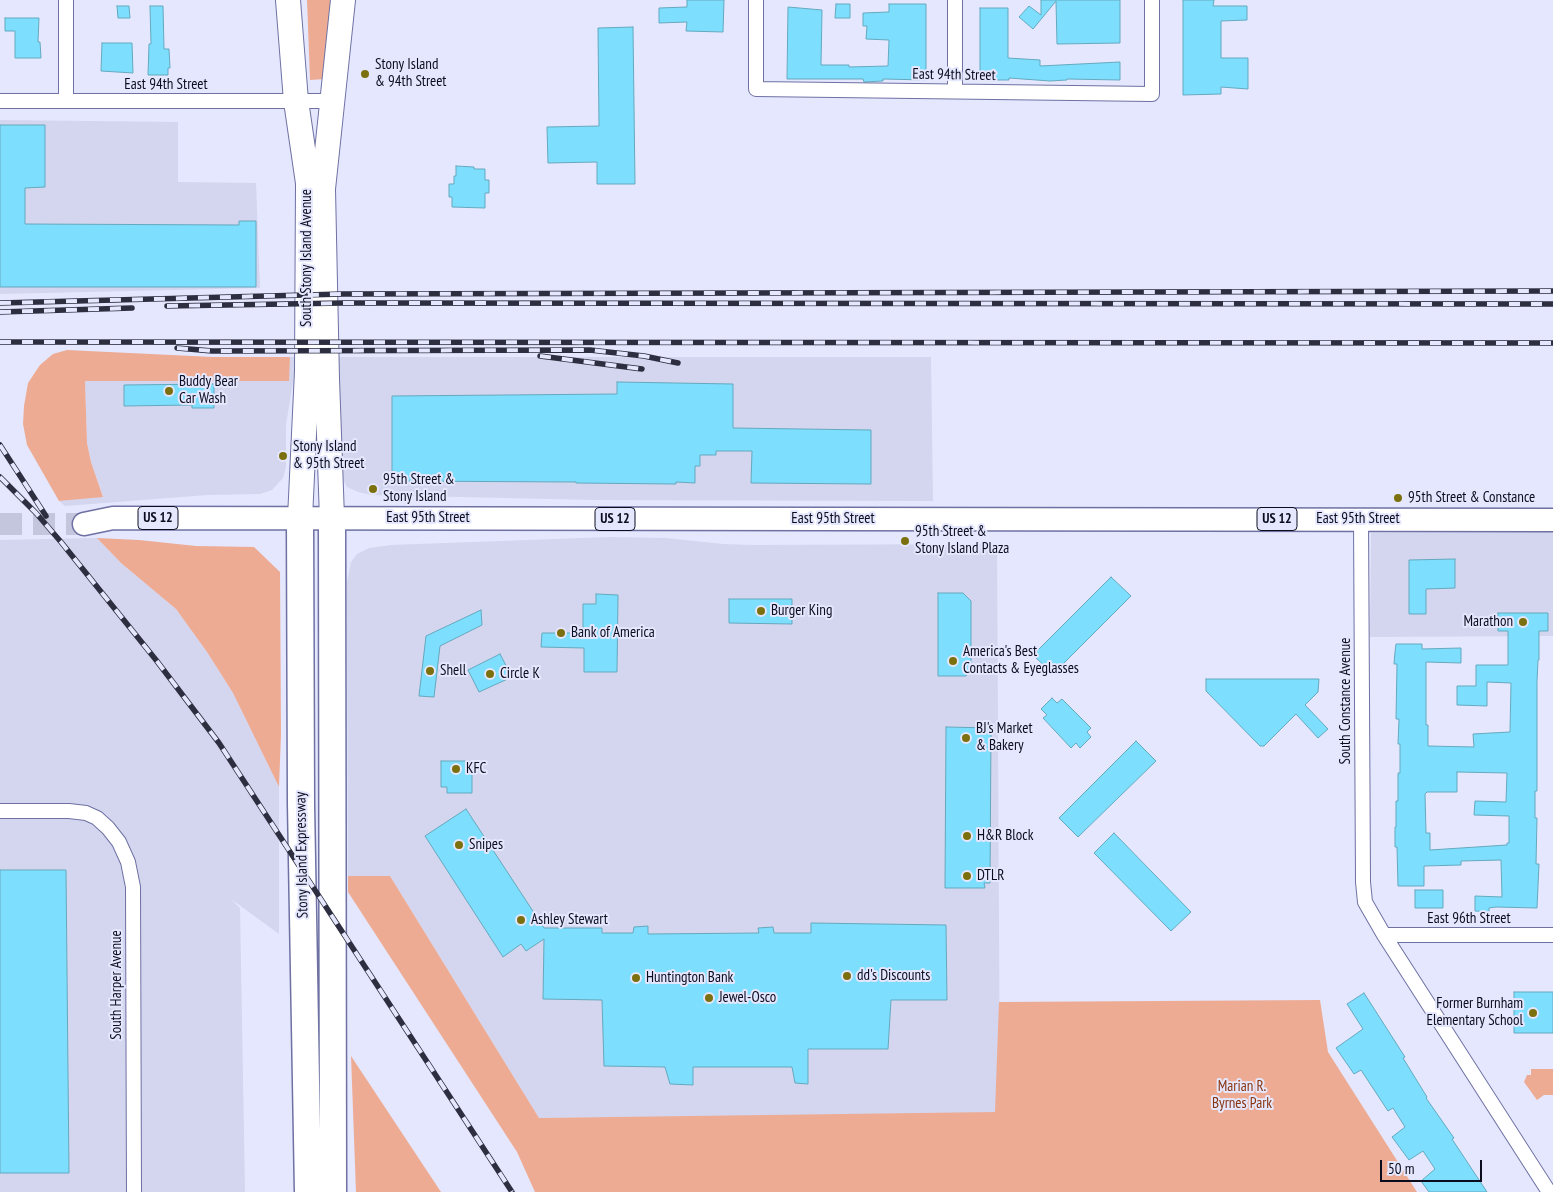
<!DOCTYPE html>
<html>
<head>
<meta charset="utf-8">
<style>
	body { margin:0 }
	#map { position:relative; width:1553px; height:1192px; overflow:hidden; background:#e4e7fd; font-family:"PT Sans Narrow",sans-serif }
	canvas { display:block }
	.scale { position:absolute; left:1380px; top:1160px; width:102px; height:22px; box-sizing:border-box; border:2px solid #0b0c1e; border-top:0; padding-left:6px; font-size:15px; line-height:18px; white-space:nowrap; color:#0b0c1e; -webkit-text-stroke:4px #e4e7fd; paint-order:stroke }
</style>
</head>
<body>
<div id="map">
<canvas width="1553" height="1192"></canvas>
<div class="scale">50 m</div>
</div>
<script>
const ctx = document.querySelector('canvas').getContext('2d');
ctx.lineJoin = 'round';
function paint(path, color) { ctx.fillStyle = color; ctx.fill(path, 'evenodd'); }
const poly = rows => new Path2D(rows.map(r => 'M' + r).join(''));
function trace(path, color, width, dash) { ctx.strokeStyle = color; ctx.lineWidth = width; ctx.lineCap = dash ? 'butt' : 'round'; ctx.setLineDash(dash || []); ctx.stroke(path); }
function drawText(font, color, halo, rows, align = 'center') {
  ctx.font = font + ' "PT Sans Narrow",sans-serif'; ctx.lineWidth = 4; ctx.setLineDash([]); ctx.textBaseline = 'middle'; ctx.strokeStyle = halo; ctx.fillStyle = color; for (const [text, x, y, turn = 0] of rows) {
    ctx.save(); ctx.translate(x, y); ctx.rotate((+turn || 0) * Math.PI / 180); ctx.textAlign = isNaN(turn) ? turn : align; if (halo) ctx.strokeText(text, 0, 0); ctx.fillText(text, 0, 0); ctx.restore();
  }
}
const built = poly([
	[0,120,178,122,178,182,256,183,260,288,0,294],
	[290,357,297,357,286,425,286,467,283,478,272,490,260,494,207,495,65,506,59,501,103,496,91,462,87,443,85,381,288,381],
	[337,357,931,357,933,501,594,500,372,495,358,492,347,487,342,478],
	[1553,532,1553,636,1370,637,1371,533],
	[609,537,666,538,723,544,752,545,997,544,1000,1115,539,1118,390,876,348,876,347,582,351,562,357,554,369,548,391,545],
	[97,538,121,563,176,609,207,652,233,693,279,787,279,934,231,899,240,908,245,1192,0,1192,0,540]
]);
const green = poly([
	[307,0,331,0,325,79,310,80],
	[67,350,213,357,290,357,289,381,85,381,87,443,91,462,103,497,59,501,27,445,23,424,24,406,28,383,40,365,53,354],
	[97,538,139,540,196,546,254,547,280,572,281,734,279,787,233,693,207,652,176,609,121,563],
	[348,876,390,876,539,1118,995,1112,999,1002,1320,1000,1328,1052,1417,1192,535,1192,517,1152,348,892],
	[351,1056,441,1192,356,1192],
	[1531,1069,1553,1069,1553,1095,1544,1095,1537,1100,1524,1082,1527,1075,1531,1075]
]);
const building = poly([
	[687,0,724,0,723,32,686,31,687,22,659,23,659,8,687,7,687,0],
	[1041,0,1120,0,1120,43,1057,44,1056,1,1033,29,1019,17,1029,6,1041,15,1041,0],
	[1183,0,1214,0,1213,6,1247,6,1247,20,1221,21,1221,58,1248,58,1248,89,1221,87,1221,94,1183,95,1183,0],
	[836,4,850,4,850,18,835,18,836,4],
	[889,4,926,4,926,80,883,79,883,81,864,82,863,79,787,79,788,7,822,10,821,65,849,65,849,67,888,66,889,40,866,39,867,26,863,26,863,13,889,12,889,4],
	[117,6,129,6,130,18,118,18,117,6],
	[150,6,163,6,164,49,169,49,170,68,168,68,168,75,148,75,149,44,151,44,150,6],
	[980,8,1008,8,1008,58,1040,60,1040,66,1120,62,1120,80,1067,79,1067,80,1050,81,1009,78,1009,80,980,80,980,8],
	[5,18,39,18,38,42,40,42,41,58,15,58,15,31,5,31,5,18],
	[633,27,635,184,597,184,597,162,548,163,547,127,599,126,598,28,633,27],
	[102,43,132,43,133,73,101,71,102,43],
	[0,125,45,125,45,187,25,188,25,224,239,225,239,221,256,221,256,287,0,287,0,125],
	[456,166,474,167,474,169,485,169,485,180,489,180,489,193,485,193,485,208,452,207,452,197,449,197,449,184,454,184,454,176,456,176,456,166],
	[617,382,733,384,733,428,871,430,871,484,751,483,752,451,716,451,716,455,700,455,700,466,695,466,695,483,676,482,676,484,576,483,576,482,392,481,392,396,617,394,617,382],
	[214,384,214,408,192,408,192,405,124,406,124,385,214,384],
	[1455,559,1455,588,1426,589,1426,614,1409,614,1409,560,1455,559],
	[1111,577,1131,596,1053,674,1033,655,1111,577],
	[938,593,963,593,971,601,971,670,966,676,938,676,938,593],
	[596,594,618,595,617,672,584,672,584,648,541,647,542,633,583,633,583,604,596,604,596,594],
	[729,599,792,599,792,624,729,623,729,599],
	[481,610,482,625,440,646,434,697,419,696,426,636,481,610],
	[1498,613,1548,613,1548,631,1539,631,1539,660,1538,660,1537,682,1537,791,1535,791,1535,818,1537,818,1536,864,1539,864,1537,908,1496,907,1489,908,1489,912,1475,911,1475,896,1502,897,1501,860,1461,861,1461,865,1424,866,1424,886,1398,886,1397,847,1395,847,1395,827,1396,827,1396,801,1398,801,1398,773,1400,773,1400,744,1398,744,1399,719,1396,719,1397,664,1394,664,1395,652,1396,644,1422,644,1422,649,1461,648,1461,663,1426,662,1426,725,1428,725,1428,746,1474,747,1473,734,1510,732,1511,683,1487,682,1487,706,1457,705,1457,686,1476,686,1476,665,1508,665,1508,631,1498,631,1498,613],
	[1457,772,1507,773,1506,802,1475,801,1474,815,1509,816,1509,843,1507,843,1507,845,1430,850,1430,833,1426,833,1425,794,1427,792,1457,792,1457,772],
	[500,654,512,677,479,692,468,670,500,654],
	[1206,679,1319,679,1318,692,1305,705,1328,729,1318,738,1296,714,1264,746,1260,746,1206,691,1206,679],
	[1052,698,1057,703,1062,699,1091,728,1087,732,1091,737,1080,748,1076,743,1071,748,1043,718,1047,715,1041,709,1052,698],
	[946,727,991,728,990,883,984,883,985,888,945,888,946,727],
	[1136,741,1156,761,1078,837,1059,818,1136,741],
	[441,761,472,761,472,793,447,793,447,787,441,787,441,761],
	[466,809,544,928,602,928,602,933,633,933,634,927,648,926,648,934,759,933,758,928,773,927,774,933,811,933,811,923,946,925,947,1000,891,1000,888,1049,808,1049,808,1084,795,1083,792,1067,693,1067,693,1085,670,1084,665,1067,604,1066,602,1000,543,999,544,939,526,951,521,944,503,957,425,836,466,809],
	[1114,833,1191,912,1171,931,1094,853,1114,833],
	[0,870,66,870,69,1173,0,1173,0,870],
	[1415,890,1443,890,1443,908,1415,908,1415,890],
	[1514,992,1553,992,1553,1033,1514,1033,1514,992],
	[1364,993,1405,1057,1403,1058,1427,1097,1426,1098,1454,1138,1452,1139,1487,1192,1429,1192,1421,1181,1435,1169,1423,1151,1409,1160,1392,1137,1405,1127,1393,1108,1388,1111,1361,1070,1354,1074,1336,1048,1363,1029,1347,1004,1364,993]
]);
const primaryTunnel = poly([
	[0,524,84,524]
]);
const minor = poly([
	[66,0,66,101],
	[756,0,756,89,1152,94,1152,0],
	[955,0,955,91],
	[0,101,333,101],
	[1361,519,1363,882,1365,902,1384,935,1549,1192],
	[0,811,69,811,86,813,97,818,108,828,119,842,128,862,133,887,134,1192],
	[1384,935,1553,935]
]);
const primary = poly([
	[84,524,113,518,1553,520]
]);
const trunk = poly([
	[288,0,296,101,308,183,307,371,300,518],
	[332,518,327,379,323,189,343,0]
]);
const motorway = poly([
	[300,518,301,804,308,1192],
	[332,518,333,1192]
]);
const rail = poly([
	[0,303,343,294,1553,291],
	[167,306,343,303,1553,304],
	[0,312,132,308],
	[0,342,1553,343],
	[177,348,212,351,590,350,644,356,678,363],
	[540,356,642,369],
	[0,445,46,516],
	[0,477,36,513,61,542,156,660,219,743,512,1192]
]);
const markers = [
	[365,74,5,"#7c6f0d"],
	[169,391,5,"#7c6f0d"],
	[283,456,5,"#7c6f0d"],
	[373,489,5,"#7c6f0d"],
	[1398,498,5,"#7c6f0d"],
	[905,541,5,"#7c6f0d"],
	[761,611,5,"#7c6f0d"],
	[1523,622,5,"#7c6f0d"],
	[561,633,5,"#7c6f0d"],
	[953,661,5,"#7c6f0d"],
	[430,671,5,"#7c6f0d"],
	[490,674,5,"#7c6f0d"],
	[966,738,5,"#7c6f0d"],
	[456,769,5,"#7c6f0d"],
	[967,836,5,"#7c6f0d"],
	[459,845,5,"#7c6f0d"],
	[967,876,5,"#7c6f0d"],
	[521,920,5,"#7c6f0d"],
	[847,976,5,"#7c6f0d"],
	[636,978,5,"#7c6f0d"],
	[709,998,5,"#7c6f0d"],
	[1533,1013,5,"#7c6f0d"]
];
const shields = [
	[158,518,40],
	[615,519,40],
	[1277,519,40]
];
const shieldNames = [
	["US 12",158,518],
	["US 12",615,519],
	["US 12",1277,519]
];
const poiNames = [
	["Stony Island",375,65],
	["& 94th Street",375,82],
	["Buddy Bear",179,382],
	["Car Wash",179,399],
	["Stony Island",293,447],
	["& 95th Street",293,464],
	["95th Street &",383,480],
	["Stony Island",383,497],
	["95th Street & Constance",1408,498],
	["95th Street &",915,532],
	["Stony Island Plaza",915,549],
	["Burger King",771,611],
	["Marathon",1513,622,"right"],
	["Bank of America",571,633],
	["America's Best",963,652],
	["Contacts & Eyeglasses",963,669],
	["Shell",440,671],
	["Circle K",500,674],
	["BJ's Market",976,729],
	["& Bakery",976,746],
	["KFC",466,769],
	["H&R Block",977,836],
	["Snipes",469,845],
	["DTLR",977,876],
	["Ashley Stewart",531,920],
	["dd's Discounts",857,976],
	["Huntington Bank",646,978],
	["Jewel-Osco",719,998],
	["Former Burnham",1523,1004,"right"],
	["Elementary School",1523,1021,"right"]
];
const streetNames = [
	["East 94th Street",954,75,1],
	["East 94th Street",166,85],
	["South Stony Island Avenue",307,258,-90],
	["East 95th Street",428,518],
	["East 95th Street",833,519],
	["East 95th Street",1358,519],
	["South Constance Avenue",1346,701,-90],
	["Stony Island Expressway",302,855,-91],
	["East 96th Street",1469,919],
	["South Harper Avenue",117,985,-90]
];
const parkNames = [
	["Marian R.",1242,1087],
	["Byrnes Park",1242,1104]
];
paint(built, '#d3d6ee');
paint(green, '#eeab93');
paint(building, '#7ddefd');
trace(building, '#65a9bf', 1);
trace(primaryTunnel, '#c3c6dc', 22, [22, 11]);
trace(minor, '#6e71a2', 16);
trace(primary, '#6e71a2', 25);
trace(trunk, '#6e71a2', 26);
trace(motorway, '#6e71a2', 29);
trace(minor, '#fff', 14);
trace(primary, '#fff', 22);
trace(trunk, '#fff', 24);
trace(motorway, '#fff', 26);
trace(rail, '#2d2f41', 5.5);
trace(rail, '#e4e7fd', 4, [11]);
for (const [x, y, r, color] of markers) { const dot = new Path2D(); dot.arc(x, y, r, 0, 2 * Math.PI); ctx.fillStyle = color; ctx.fill(dot); trace(dot, '#e4e7fd', 2); }
for (const [x, y, w] of shields) { const box = new Path2D(); box.roundRect(x - w / 2, y - 11.5, w, 23, 4); ctx.fillStyle = '#e4e7fd'; ctx.fill(box); trace(box, '#0b0c1e', 1); }
drawText('bold 14px', '#0b0c1e', null, shieldNames);
drawText('15px', '#0b0c1e', '#e4e7fd', poiNames, 'left');
drawText('15px', '#0b0c1e', '#e4e7fd', streetNames);
drawText('15px', '#88330f', '#e4e7fd', parkNames);
</script>
</body>
</html>
